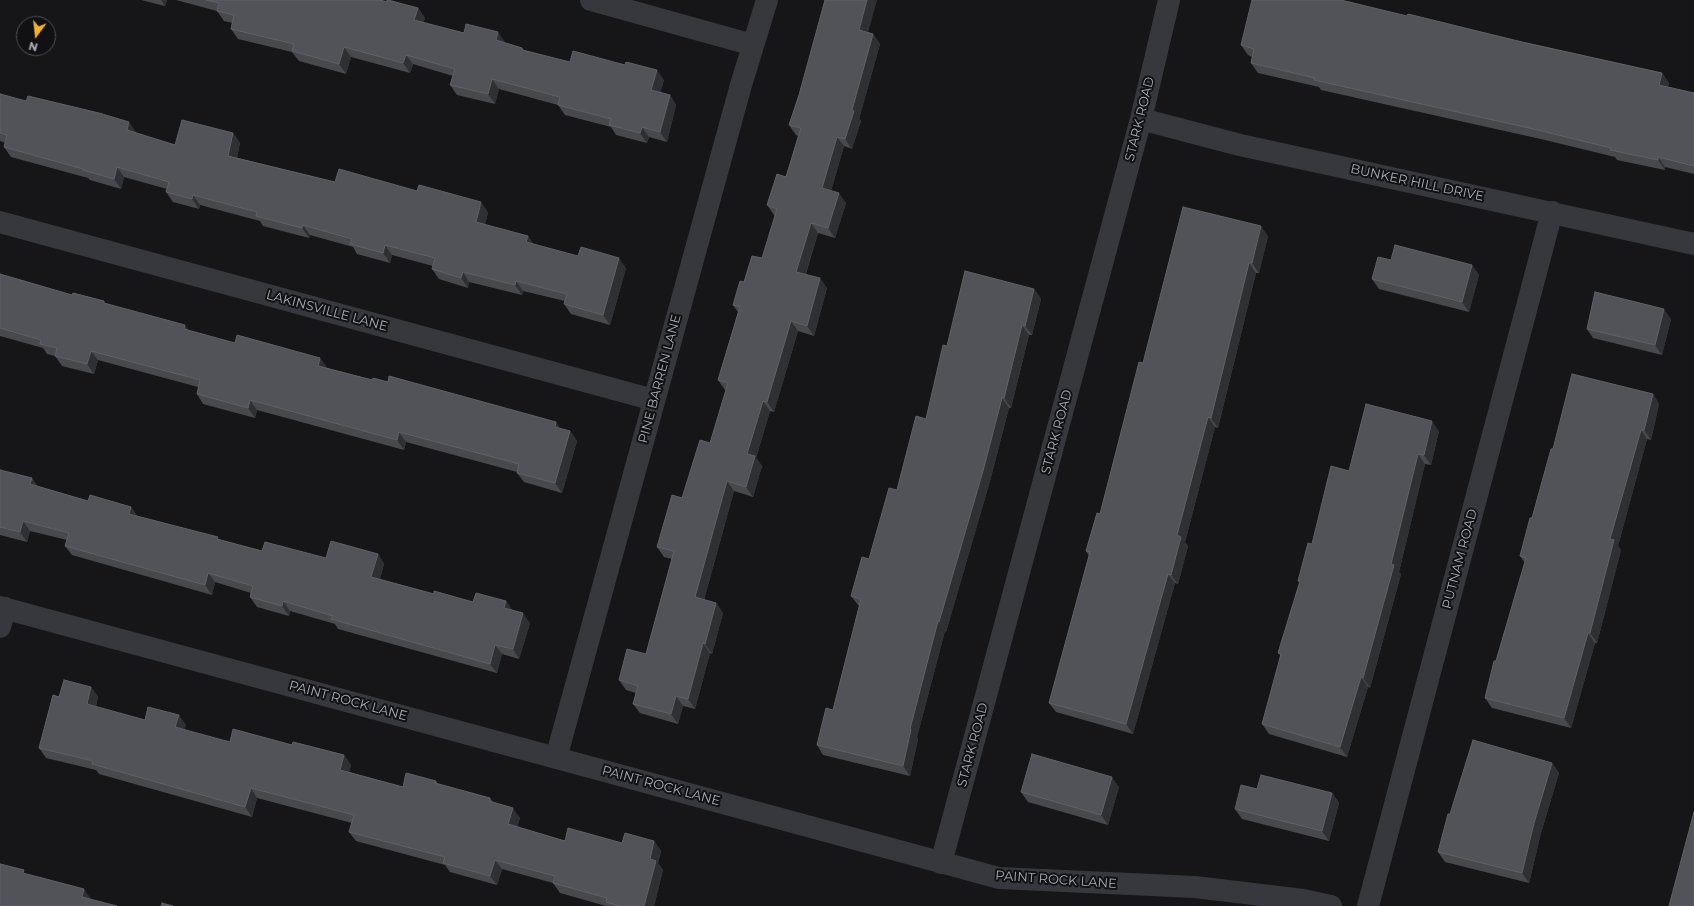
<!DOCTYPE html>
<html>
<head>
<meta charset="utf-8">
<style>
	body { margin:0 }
	#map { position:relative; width:1694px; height:906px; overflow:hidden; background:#161618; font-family:Montserrat,sans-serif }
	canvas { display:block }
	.north { position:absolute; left:16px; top:16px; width:40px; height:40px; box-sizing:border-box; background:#111113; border:1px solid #4d4f55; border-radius:50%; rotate:195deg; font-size:11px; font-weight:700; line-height:16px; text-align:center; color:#a8adb8 }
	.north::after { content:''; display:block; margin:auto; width:14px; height:18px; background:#f2b134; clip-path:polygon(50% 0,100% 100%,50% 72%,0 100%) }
</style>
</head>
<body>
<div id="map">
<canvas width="1694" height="906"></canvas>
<div class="north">N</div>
</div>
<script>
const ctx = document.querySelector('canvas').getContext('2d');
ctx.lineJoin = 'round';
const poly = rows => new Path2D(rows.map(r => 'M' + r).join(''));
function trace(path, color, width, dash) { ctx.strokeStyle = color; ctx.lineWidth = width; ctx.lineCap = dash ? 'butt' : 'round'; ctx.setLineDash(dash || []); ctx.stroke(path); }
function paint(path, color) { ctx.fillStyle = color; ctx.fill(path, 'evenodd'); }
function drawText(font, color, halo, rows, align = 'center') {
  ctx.font = font + ' Montserrat,sans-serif'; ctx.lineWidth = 4; ctx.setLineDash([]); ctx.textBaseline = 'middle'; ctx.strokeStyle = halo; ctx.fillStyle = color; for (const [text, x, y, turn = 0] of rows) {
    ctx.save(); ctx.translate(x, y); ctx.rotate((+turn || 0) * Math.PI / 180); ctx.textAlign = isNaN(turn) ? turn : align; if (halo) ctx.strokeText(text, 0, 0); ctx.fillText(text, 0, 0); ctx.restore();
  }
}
const minor = poly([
	[591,0,753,45],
	[1141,119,1240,145,1694,244],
	[0,222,654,400],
	[0,607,999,878,1195,887,1303,900,1331,906],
	[0,627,5,608],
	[556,758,741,85,767,0],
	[941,863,1141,119,1169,0],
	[1368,906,1552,212]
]);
const wall = poly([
	[141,0,167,0,165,6],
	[176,0,380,0,418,8,425,18,423,23,464,33,505,42,505,43,522,48,524,50,570,62,664,80,660,93,670,95,676,105,667,142,649,137,647,143,616,135,611,127,565,115,558,105,499,89,495,104,457,95,450,85,453,76,413,64,410,73,351,57,346,74,299,61,292,52,238,39,231,29,233,23,224,21,217,11],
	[1407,16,1662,73,1669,83,1668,87,1694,93,1694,174,1665,167,1665,170,1617,160,1615,157,1545,140,1321,90,1319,87,1258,73,1251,63,1252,57,1248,55,1241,45],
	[868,32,873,34,880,44,859,119,861,121,852,149,844,146,831,191,846,203,835,238,818,233,806,274,827,288,814,336,798,331,774,412,770,411,756,458,762,466,753,497,734,491,704,600,716,603,723,613,712,654,710,653,695,709,683,706,678,724,640,713,633,704,636,693,626,690,619,680,646,654,672,559,664,557,657,547,710,443,726,390,725,390,718,380,738,312,733,305,744,282,762,258,775,216,774,215,767,205,786,177,798,136,796,135,789,125,799,95],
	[0,94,136,132,136,133,175,145,233,133,240,143,237,158,335,182,488,212,485,225,528,236,533,244,578,256,626,268,610,325,571,314,564,304,565,301,523,291,522,295,469,282,468,288,439,279,432,269,433,266,392,255,390,263,357,254,353,247,310,235,309,238,263,226,260,221,200,205,199,209,173,202,166,192,167,189,124,177,121,189,90,180,88,178,11,157,4,147,5,143,0,141],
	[1268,236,1259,273,1256,273,1218,428,1215,427,1185,542,1188,546,1178,584,1175,583,1133,734,1056,712,1049,703,1089,556,1086,551,1100,514,1143,363],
	[1472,265,1479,275,1469,312,1379,289,1372,279],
	[0,274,72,295,105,303,190,331,235,343,320,358,327,368,570,431,577,441,562,493,524,482,517,473,517,472,406,442,404,450,257,410,255,418,203,404,197,394,198,387,98,360,94,374,62,366,55,356,47,354,43,348,0,336],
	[1034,289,1041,299,1032,335,1029,335,1011,408,1009,408,990,481,946,632,945,631,917,737,918,739,910,776,823,755,817,745,833,710,860,606,858,605,851,596,869,559,926,419,947,346],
	[1671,319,1662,355,1593,338,1587,329],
	[1653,394,1659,404,1651,440,1647,439,1618,546,1621,550,1597,643,1595,643,1571,728,1492,708,1485,698,1525,563,1520,556,1553,449],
	[1439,431,1431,465,1425,464,1399,572,1401,574,1370,688,1368,687,1347,757,1269,734,1262,724,1281,656,1278,653,1300,583,1298,581,1312,544],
	[0,470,32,478,37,486,88,501,131,507,137,516,220,540,262,551,326,558,378,554,384,564,380,579,434,594,473,602,506,601,512,610,530,623,519,659,502,654,497,673,338,629,335,624,290,611,289,616,257,607,250,597,251,593,215,582,212,595,72,555,65,546,67,540,30,531,27,542,0,535],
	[98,696,96,707,145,720,186,725,184,730,230,742,292,745,344,755,351,765,349,772,403,787,436,781,438,784,490,798,493,802,520,818,517,827,565,841,622,843,654,841,661,851,658,863,663,870,654,906,606,906,560,893,553,883,502,869,497,885,450,872,445,865,356,841,349,832,352,823,257,798,252,817,99,774,96,770,46,758,39,748,59,697],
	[1552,763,1559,773,1541,833,1529,883,1445,862,1438,852,1450,814],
	[1119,787,1108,825,1028,802,1021,792],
	[1257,789,1332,793,1339,803,1329,841,1242,819,1235,809]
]);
const shadedWall = poly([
	[161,0,167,0,165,6],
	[867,0,877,0,866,40,859,30],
	[418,8,425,18,421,30,414,20],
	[498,32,505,42,503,50,496,40],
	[873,34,880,44,859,119,861,121,852,149,845,139,852,110],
	[344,47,351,57,346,74,339,64],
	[406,55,413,64,410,73,403,63],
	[657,70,664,80,658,100,651,90],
	[1662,73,1669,83,1666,95,1659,85],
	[492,79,499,89,495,104,488,94],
	[670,95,676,105,667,142,660,132],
	[129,122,136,132,134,140,127,130],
	[642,127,649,137,647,143,640,133],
	[233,133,240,143,235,166,228,156],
	[837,137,844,146,829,198,822,188],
	[1658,157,1665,167,1665,170,1658,160],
	[117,167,124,177,121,189,114,179],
	[839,193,846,203,835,238,828,228],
	[193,195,200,205,199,209,192,199],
	[481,202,488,212,483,232,476,222],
	[811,223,818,233,803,282,796,272],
	[303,225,310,235,309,238,302,228],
	[1261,226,1268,236,1259,273,1252,263],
	[528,236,535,246,526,242],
	[385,245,392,255,390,263,383,253],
	[619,258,626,268,610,325,603,315],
	[1249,263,1256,273,1218,428,1211,418],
	[1472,265,1479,275,1469,312,1462,302],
	[463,272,469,282,468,288,461,278],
	[820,278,827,288,814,336,807,326],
	[516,281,523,291,522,295,515,285],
	[1034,289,1041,299,1032,335,1025,326],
	[1664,309,1671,319,1662,355,1655,345],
	[791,321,798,331,774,412,767,402],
	[185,325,192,334,184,329],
	[1022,325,1029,335,1011,408,1004,398],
	[91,351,98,360,94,374,87,364],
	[320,358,327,368,318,366],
	[1653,394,1659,404,1651,440,1644,430],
	[1002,398,1009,408,990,481,946,632,939,622],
	[250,400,257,410,255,418,248,408],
	[763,401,770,411,756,458,762,466,753,497,746,487,747,454],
	[1208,417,1215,427,1185,542,1188,546,1178,584,1171,575,1177,535],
	[1432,421,1439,431,1431,465,1424,455],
	[556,422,563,432,555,427],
	[1641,430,1647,439,1618,546,1621,550,1597,643,1590,633,1610,539],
	[570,431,577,441,562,493,555,483],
	[399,432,406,442,404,450,397,440],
	[1418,454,1425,464,1399,572,1401,574,1370,688,1363,678],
	[32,478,39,488,30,484],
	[727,481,734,491,702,607,695,597],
	[131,507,138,517,129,514],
	[23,521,30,531,27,542,20,532],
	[378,554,384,564,378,587,371,577],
	[208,573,215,582,212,595,205,585],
	[1168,574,1175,583,1133,734,1126,724],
	[283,601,290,611,289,616,282,606],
	[506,601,513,611,504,608],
	[716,603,723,613,712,654,705,644],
	[523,613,530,623,519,659,513,649],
	[938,621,945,631,917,737,918,739,910,776,903,766,910,729],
	[1588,633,1595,643,1571,728,1564,718],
	[703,643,710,653,695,709,688,699],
	[495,645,502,654,497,673,490,664],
	[1361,677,1368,687,1347,757,1340,747],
	[91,687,98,696,94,714,87,704],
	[676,696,683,706,678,724,671,714],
	[179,715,186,725,182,737,175,727],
	[344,755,351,765,347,780,340,770],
	[1552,763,1559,773,1541,833,1529,883,1522,873,1534,823],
	[1112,777,1119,787,1108,825,1101,815],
	[251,788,257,798,252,817,245,807],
	[1332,793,1339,803,1329,841,1322,831],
	[513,808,520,818,515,834,508,824],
	[654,841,661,851,658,863,663,870,654,906,644,906,650,859],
	[495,860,502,869,497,885,490,876],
	[84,889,91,899,82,897]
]);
const building = poly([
	[206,0,380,0,387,2,387,0,388,0,418,8,414,20,464,33,466,24,498,32,496,40,522,48,522,50,570,62,573,51,625,65,626,62,657,70,651,90,670,95,660,132,642,127,640,133,609,125,611,119,558,105,560,97,492,79,488,94,450,85,455,69,406,55,403,63,344,47,339,64,292,51,294,44,231,29,234,15,217,11,219,3,206,0],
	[825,0,867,0,859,30,873,34,852,110,854,111,845,139,837,137,822,188,839,193,828,228,811,223,796,272,820,278,807,326,791,321,767,402,763,401,747,454,755,456,746,487,727,481,695,597,716,603,705,644,703,643,688,699,676,696,671,714,633,704,638,686,619,680,627,649,646,654,674,551,657,547,672,495,682,498,700,440,710,443,728,383,718,380,740,307,733,305,740,281,744,282,752,256,762,258,777,209,767,205,777,174,786,177,801,128,789,125,799,95,825,0],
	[1252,0,1341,0,1407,16,1408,14,1522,42,1662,73,1659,85,1694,93,1694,166,1658,157,1658,160,1610,150,1611,148,1538,130,1314,80,1315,78,1251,63,1254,49,1241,45,1252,0],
	[0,94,26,101,28,96,99,113,129,122,127,130,175,145,182,120,233,133,228,156,335,182,339,169,417,191,419,185,481,202,476,222,528,236,526,242,578,256,581,247,619,258,603,315,564,304,567,294,516,281,515,285,463,272,461,278,432,269,435,258,385,245,383,253,350,244,352,239,303,225,302,228,256,216,257,212,193,195,192,199,166,192,169,182,117,167,114,179,83,170,83,169,4,147,7,135,0,133,0,94],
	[1183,207,1261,226,1252,263,1249,263,1211,418,1208,417,1177,535,1181,537,1171,575,1168,574,1126,724,1049,703,1090,552,1086,551,1097,513,1100,514,1139,362,1143,363,1183,207],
	[1395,245,1472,265,1462,302,1372,279,1378,257,1391,260,1395,245],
	[965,271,1034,289,1025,326,1022,325,1004,398,1002,398,983,471,939,622,938,621,910,729,911,729,903,766,817,745,826,708,833,710,861,599,851,596,862,557,869,559,889,488,897,490,916,416,926,419,943,345,947,346,965,271],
	[0,274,72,295,73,293,104,301,104,303,185,325,184,329,235,343,237,335,320,358,318,366,372,380,373,378,388,382,389,376,556,422,555,427,570,431,555,483,517,473,519,464,399,432,397,440,250,400,248,408,197,394,200,380,91,351,87,364,55,356,57,348,40,344,41,340,0,328,0,274],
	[1595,292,1664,309,1655,345,1587,329,1595,292],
	[1572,374,1653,394,1644,430,1641,430,1610,539,1614,540,1590,633,1588,633,1564,718,1485,698,1494,661,1496,661,1526,558,1520,556,1530,518,1532,518,1551,449,1553,449,1572,374],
	[1366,404,1432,421,1424,455,1418,454,1391,564,1394,565,1363,678,1361,677,1340,747,1262,724,1281,654,1278,653,1300,581,1298,581,1308,543,1312,544,1331,466,1349,471,1366,404],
	[0,470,32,478,30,484,88,501,90,495,131,507,129,514,218,537,217,539,262,551,265,542,326,558,331,541,378,554,371,577,434,594,434,591,473,602,476,593,506,601,504,608,523,613,513,649,495,645,490,664,331,619,333,616,283,601,282,606,250,597,253,586,208,573,205,585,65,546,69,533,23,521,20,532,0,527,0,470],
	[64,680,91,687,87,704,145,720,148,707,179,715,175,727,230,742,233,729,292,745,293,742,344,755,340,770,403,787,406,773,436,781,435,783,490,798,489,801,513,808,508,824,565,841,568,828,622,843,625,833,654,841,650,859,656,861,644,906,619,906,606,902,607,898,553,883,555,876,495,860,490,876,443,863,445,857,349,832,354,815,251,788,245,807,92,764,93,761,39,748,53,695,59,697,64,680],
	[1473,740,1552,763,1534,823,1522,873,1438,852,1448,814,1450,814,1473,740],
	[1032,754,1112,777,1101,815,1021,792,1032,754],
	[1261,775,1332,793,1322,831,1235,809,1241,785,1257,789,1261,775],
	[1694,812,1694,906,1669,906,1694,812],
	[0,864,24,870,23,873,84,889,82,897,117,906,0,906,0,864],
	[162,903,173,906,161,906,162,903]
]);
const streetNames = [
	["STARK ROAD",1140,119,-76],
	["BUNKER HILL DRIVE",1417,183,12],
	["LAKINSVILLE LANE",327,311,15],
	["PINE BARREN LANE",660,379,-75],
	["STARK ROAD",1057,432,-75],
	["PUTNAM ROAD",1460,559,-75],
	["PAINT ROCK LANE",348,701,15],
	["STARK ROAD",973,745,-75],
	["PAINT ROCK LANE",661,786,15],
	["PAINT ROCK LANE",1056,880,4]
];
trace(minor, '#37383d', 22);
paint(wall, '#47494d');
paint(shadedWall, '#2f3033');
paint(building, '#525359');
trace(building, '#5f6168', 1);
drawText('13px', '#a8adb8', '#111113', streetNames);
</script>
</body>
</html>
